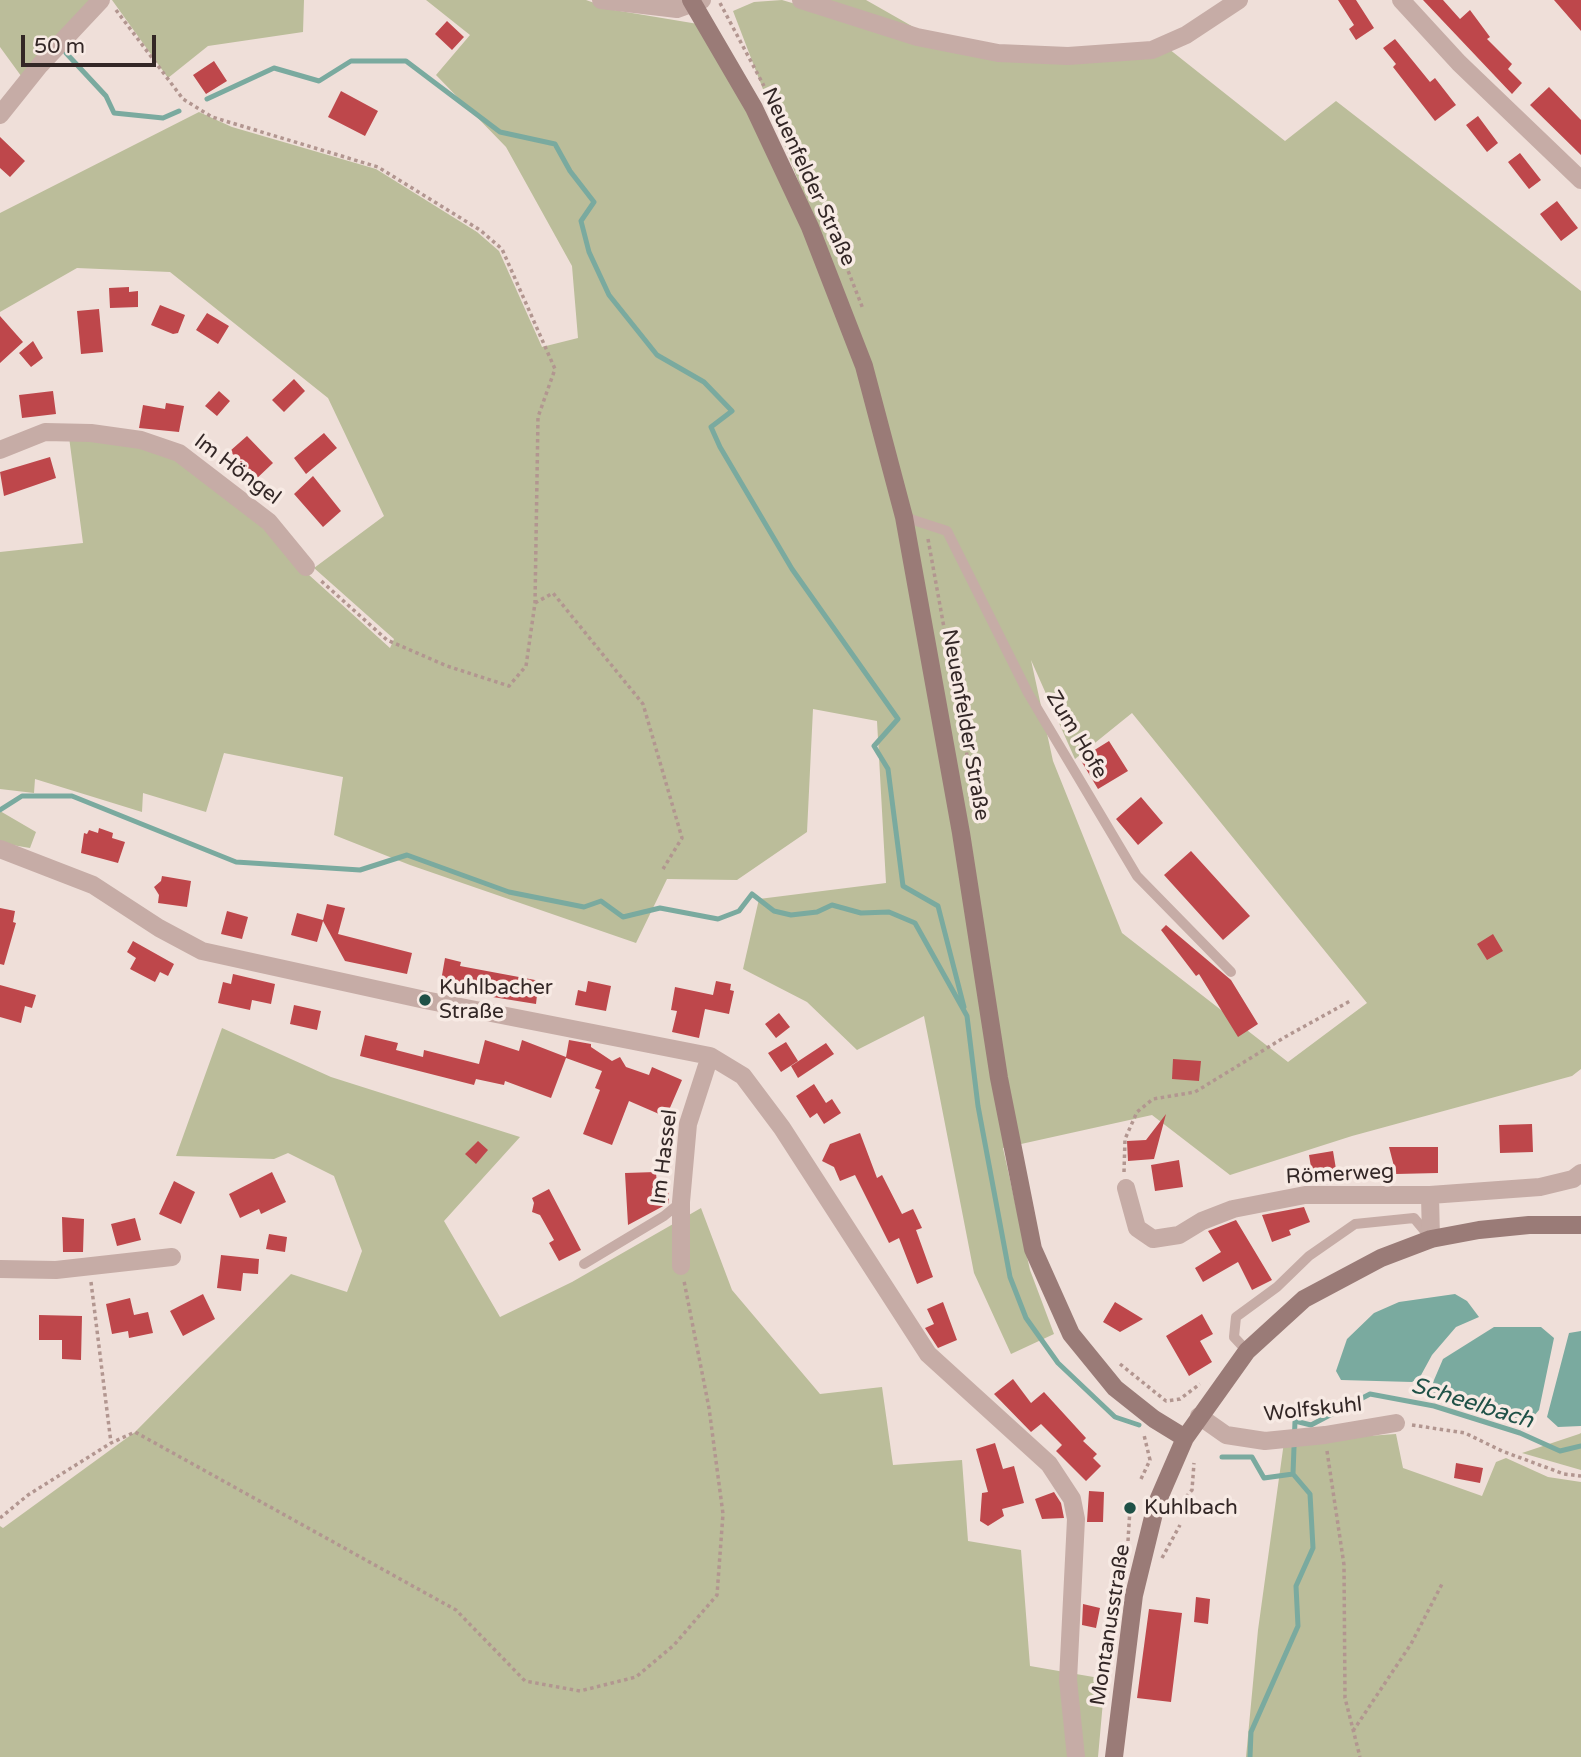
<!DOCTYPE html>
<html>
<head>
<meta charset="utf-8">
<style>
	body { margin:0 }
	#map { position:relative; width:1581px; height:1757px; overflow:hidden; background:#efdfd9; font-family:"Varela Round",sans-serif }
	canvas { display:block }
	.scale { position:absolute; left:21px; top:35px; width:135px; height:32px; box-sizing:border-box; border:4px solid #332726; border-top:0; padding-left:9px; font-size:21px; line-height:24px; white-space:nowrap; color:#332726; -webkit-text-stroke:5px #f7eae4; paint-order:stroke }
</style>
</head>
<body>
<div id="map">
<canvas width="1581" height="1757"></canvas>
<div class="scale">50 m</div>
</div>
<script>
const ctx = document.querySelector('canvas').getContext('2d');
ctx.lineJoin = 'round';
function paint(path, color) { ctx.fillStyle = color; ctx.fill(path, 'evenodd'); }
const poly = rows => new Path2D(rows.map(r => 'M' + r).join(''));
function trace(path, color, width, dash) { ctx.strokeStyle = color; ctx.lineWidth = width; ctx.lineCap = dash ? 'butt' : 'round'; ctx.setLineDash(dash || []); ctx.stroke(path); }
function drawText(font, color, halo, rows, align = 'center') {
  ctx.font = font + ' "Varela Round",sans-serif'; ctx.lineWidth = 7; ctx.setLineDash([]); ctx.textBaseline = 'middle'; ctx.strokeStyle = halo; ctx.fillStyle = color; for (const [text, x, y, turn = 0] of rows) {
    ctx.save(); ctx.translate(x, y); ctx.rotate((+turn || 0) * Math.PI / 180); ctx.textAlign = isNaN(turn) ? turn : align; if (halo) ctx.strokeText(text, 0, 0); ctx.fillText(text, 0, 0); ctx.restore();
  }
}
const green = poly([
	[0,0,97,0,24,80,0,47],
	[112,0,304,0,303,32,208,46,168,78],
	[426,0,586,0,614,10,698,24,802,191,733,11,754,2,782,0,921,41,992,57,1169,49,1285,141,1336,101,1581,291,1581,1069,1572,1076,1352,1136,1230,1175,1152,1115,1003,1148,1030,1270,1054,1334,1011,1354,974,1273,924,1016,857,1050,807,1002,743,969,759,899,886,883,877,721,813,709,807,832,737,880,667,879,636,943,410,865,334,835,343,777,224,753,206,812,143,793,142,812,35,779,34,793,0,789,0,552,83,543,69,437,136,446,171,457,261,523,309,575,390,648,394,639,314,568,384,516,328,398,170,272,77,268,0,312,0,213,199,112,232,127,376,169,477,232,499,251,542,347,578,338,572,266,506,147,436,75,470,35],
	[1031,660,1075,759,1132,713,1367,1003,1288,1062,1122,933,1053,761],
	[824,0,866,0,917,29],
	[0,811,36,832,30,848,0,843],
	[222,1028,331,1077,520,1137,444,1221,500,1317,572,1282,701,1208,732,1290,820,1394,882,1387,893,1465,962,1460,968,1541,1021,1550,1030,1666,1105,1679,1098,1757,0,1757,0,1526,3,1528,135,1432,291,1274,347,1292,362,1251,334,1176,288,1153,274,1159,176,1156],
	[1581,1433,1581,1470,1522,1453,1579,1434],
	[1396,1434,1403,1468,1482,1496,1496,1462,1506,1458,1548,1477,1581,1482,1581,1757,1246,1757,1258,1630,1284,1442]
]);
const water = poly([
	[1455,1294,1467,1301,1479,1317,1456,1327,1432,1355,1420,1377,1412,1382,1341,1380,1336,1371,1347,1339,1374,1313,1399,1302],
	[1494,1327,1541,1327,1554,1338,1539,1410,1527,1424,1436,1398,1431,1387,1443,1359],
	[1581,1331,1581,1426,1558,1427,1547,1417,1569,1333]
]);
const stream = poly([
	[66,53,106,96,114,113,163,118,179,111],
	[207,99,274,68,319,81,351,61,406,61,500,132,555,144,570,171,594,202,581,221,589,252,609,295,657,355,704,382,732,411,711,427,720,447,792,569,898,719,874,746,888,769,903,886,938,906,964,1007],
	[0,810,22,796,72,796,236,862,360,870,407,855,509,892,584,907,601,901,623,917,660,908,718,919,739,911,752,894,774,911,791,915,817,912,832,905,861,913,889,912,915,923,967,1016,978,1106,1010,1277,1026,1318,1058,1363,1115,1417,1139,1425],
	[1222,1457,1252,1457,1264,1478,1293,1474],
	[1250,1757,1251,1732,1298,1626,1296,1586,1313,1548,1310,1494,1293,1474,1295,1421,1311,1425,1370,1394,1434,1406,1520,1433,1560,1451,1581,1446]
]);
const building = poly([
	[1338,0,1356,0,1374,28,1356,40,1349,29,1354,25],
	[1423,0,1443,0,1460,19,1470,10,1490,37,1487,39,1512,64,1508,69,1522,83,1512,94],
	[1554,0,1581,0,1581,31],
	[447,21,464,37,452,50,435,34],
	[1395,39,1430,82,1435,78,1456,105,1435,121,1393,67,1396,64,1383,48],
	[214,61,227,81,206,94,193,75],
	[1549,87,1581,120,1581,155,1530,105],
	[341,91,378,111,365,136,328,117],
	[1478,116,1498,143,1487,152,1466,125],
	[0,137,25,161,10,177,0,168],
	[1520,153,1541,180,1529,189,1508,162],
	[1557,201,1578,228,1561,241,1540,214],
	[129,287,129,292,138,291,138,307,110,308,109,288],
	[160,305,185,315,178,333,173,334,151,325],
	[99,309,103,352,81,354,77,311],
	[207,313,229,326,218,344,196,330],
	[0,316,23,342,0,363],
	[33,341,43,358,31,367,19,353],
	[294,379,305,391,284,412,272,400],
	[53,391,56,414,22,418,19,395],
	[219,391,230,401,217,416,205,406],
	[166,403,184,406,179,432,139,428,143,405,165,409],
	[324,433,337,448,306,474,294,458],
	[247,436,273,463,253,482,237,466,241,463,230,451],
	[50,457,56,478,4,496,0,472],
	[313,476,341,511,323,527,294,494],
	[1109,741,1128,771,1098,789,1080,759],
	[1141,797,1163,823,1138,845,1116,819],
	[99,828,113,833,112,838,125,842,118,863,81,853,84,833,87,834,89,830,98,833],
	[1191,851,1250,916,1223,940,1164,875],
	[162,876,191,881,187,907,158,903,159,895,154,887,161,881],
	[327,904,345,908,338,934,412,953,407,974,345,961,323,921,317,942,291,935,297,913,323,920],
	[0,908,15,911,13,922,16,923,4,965,0,964],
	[227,911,248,917,242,939,221,934],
	[1166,925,1231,980,1258,1024,1238,1037,1199,974,1196,976,1161,930],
	[1493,934,1503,951,1487,960,1477,944],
	[133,941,174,964,168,976,160,972,155,982,130,969,136,958,127,952],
	[445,958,461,962,460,966,551,983,549,997,537,995,536,1004,474,994,475,988,441,981],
	[233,974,275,984,271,1004,252,1000,250,1010,218,1003,223,982,231,984],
	[588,981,611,986,606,1011,575,1005,578,990,586,992],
	[716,981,731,984,730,990,734,991,729,1014,705,1009,699,1038,672,1032,677,1011,671,1010,675,987,713,995],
	[0,985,36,995,32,1008,25,1006,21,1023,0,1017],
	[294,1005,321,1011,317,1030,290,1024],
	[779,1013,790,1027,776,1038,765,1024],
	[365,1035,398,1043,396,1050,423,1057,424,1050,479,1064,485,1040,519,1051,522,1040,566,1057,569,1040,591,1044,591,1047,612,1061,620,1057,626,1067,649,1075,652,1067,682,1080,666,1117,629,1101,612,1145,583,1134,600,1090,595,1088,602,1071,566,1058,551,1098,505,1081,504,1085,476,1079,474,1085,360,1056],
	[786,1042,798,1061,781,1072,768,1053],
	[826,1043,834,1054,798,1078,791,1066],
	[1173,1059,1201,1061,1199,1081,1172,1079],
	[814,1084,826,1103,832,1099,841,1113,824,1124,817,1113,810,1118,796,1096],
	[1166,1114,1154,1159,1128,1161,1127,1141,1146,1140],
	[1532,1124,1533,1152,1500,1153,1499,1125],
	[860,1133,877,1178,882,1175,902,1214,913,1209,922,1228,916,1230,933,1277,917,1284,899,1238,889,1243,855,1175,840,1181,834,1167,822,1161,830,1144],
	[478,1141,488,1150,476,1164,465,1154],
	[1389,1147,1438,1147,1438,1173,1396,1174],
	[1333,1151,1336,1169,1312,1173,1309,1155],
	[1179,1160,1183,1187,1155,1191,1151,1165],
	[272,1172,286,1202,261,1214,259,1209,240,1218,229,1194],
	[656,1172,657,1186,668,1186,669,1203,628,1225,625,1173],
	[174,1181,195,1192,181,1224,159,1214],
	[549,1189,581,1250,559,1261,549,1243,554,1240,540,1215,532,1212,534,1203,532,1198],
	[1304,1207,1310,1222,1289,1230,1291,1235,1272,1242,1262,1215],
	[62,1217,84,1219,83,1252,63,1252],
	[135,1218,141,1240,117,1246,111,1224],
	[1236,1220,1272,1280,1252,1290,1238,1262,1203,1282,1195,1268,1221,1252,1208,1231],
	[269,1234,287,1237,285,1252,266,1249],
	[221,1255,259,1259,258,1274,243,1273,241,1291,217,1288],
	[203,1294,215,1319,183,1336,170,1311],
	[130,1298,134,1315,148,1312,153,1333,129,1338,128,1331,112,1334,106,1304],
	[943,1302,957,1340,938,1348,925,1328,934,1324,927,1309],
	[1115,1302,1143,1319,1120,1332,1103,1322],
	[1202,1314,1213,1334,1200,1341,1212,1362,1189,1376,1166,1336],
	[39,1315,82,1316,81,1360,62,1359,62,1340,39,1340],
	[1013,1379,1031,1403,1044,1392,1086,1438,1083,1441,1097,1454,1093,1458,1101,1466,1086,1481,1056,1451,1062,1445,1041,1424,1031,1432,994,1394],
	[995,1443,1003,1469,1014,1466,1024,1503,1002,1509,1004,1516,988,1526,980,1521,982,1493,988,1492,976,1449],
	[1456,1463,1483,1468,1480,1483,1454,1478],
	[1089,1491,1104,1492,1103,1522,1087,1522],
	[1054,1492,1061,1503,1064,1518,1042,1519,1035,1499],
	[1196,1597,1210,1599,1208,1624,1194,1622],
	[1083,1604,1100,1608,1096,1628,1082,1625],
	[1149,1609,1182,1613,1171,1702,1137,1698]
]);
const path = poly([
	[720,3,764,86],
	[116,10,183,99,212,117,378,167,480,230,502,249,555,369,538,417,535,603,526,666,509,686,447,666,387,640,319,579],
	[774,105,793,145],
	[838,245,863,309],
	[928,539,967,755],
	[535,603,553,593,643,704,682,838,663,869],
	[1124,1172,1125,1139,1137,1112,1153,1099,1195,1092,1285,1037,1352,1000],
	[91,1282,111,1443],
	[1120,1364,1166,1401,1180,1399,1200,1384],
	[1412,1425,1465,1433,1502,1451,1564,1474,1581,1476],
	[1327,1451,1344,1565,1345,1698,1360,1757],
	[1141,1479,1150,1460,1144,1435],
	[1186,1497,1192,1490,1194,1463],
	[0,1518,28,1495,111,1443,135,1432,456,1610,525,1681,580,1691,636,1677,674,1645,717,1595,723,1514,709,1408,684,1281],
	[1128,1541,1130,1508],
	[1162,1558,1180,1525],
	[1353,1731,1411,1644,1442,1584]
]);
const lane = poly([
	[904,517,947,531,1028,693,1137,876,1231,972],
	[584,1264,664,1216,681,1202],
	[1247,1351,1234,1337,1236,1317,1277,1287,1309,1256,1355,1224,1414,1218,1429,1236]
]);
const street = poly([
	[601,0,677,9,702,0],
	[801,0,917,37,998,53,1068,56,1152,50,1186,35,1239,0],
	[1401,0,1459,63,1581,180],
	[0,115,40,65,101,0],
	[0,450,45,432,91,433,141,440,179,453,269,522,306,567],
	[0,849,93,885,159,928,202,951,425,1000,710,1056,743,1076,782,1128,928,1354,1049,1464,1072,1499,1076,1519,1068,1680,1076,1757],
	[1126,1188,1137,1228,1153,1239,1179,1235,1202,1221,1233,1209,1305,1195,1430,1195],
	[1431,1239,1430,1195,1540,1187,1573,1179,1581,1173],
	[681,1266,681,1202,688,1124,710,1056],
	[0,1269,56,1270,172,1257],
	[1199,1416,1226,1435,1265,1441,1325,1435,1396,1423]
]);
const secondary = poly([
	[691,0,754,108,810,227,864,366,904,517,961,833,999,1078,1033,1249,1071,1334,1115,1388,1154,1419,1185,1438],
	[1114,1757,1134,1595,1156,1505,1185,1438,1247,1351,1304,1299,1381,1258,1431,1239,1479,1230,1529,1225,1581,1225]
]);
const markers = [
	[425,1000,7,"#1f5147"],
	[1130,1508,7,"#1f5147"]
];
const streetNames = [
	["Neuenfelder Straße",808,177,65],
	["Im Höngel",237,470,37],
	["Neuenfelder Straße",965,725,80],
	["Zum Hofe",1076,735,59],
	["Im Hassel",665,1157,-83],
	["Römerweg",1340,1175,-3],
	["Wolfskuhl",1313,1410,-6],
	["Montanusstraße",1111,1625,-81]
];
const poiNames = [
	["Kuhlbacher",439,988],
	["Straße",439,1012],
	["Kuhlbach",1144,1508]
];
const waterNames = [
	["Scheelbach",1472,1404,17]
];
paint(green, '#bbbd9a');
paint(water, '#7aaa9f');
trace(stream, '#7aaa9f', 5);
paint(building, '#be474b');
trace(path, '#b29690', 3.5, [3.5, 3.5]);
trace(lane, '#c6aca6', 10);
trace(street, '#c6aca6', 18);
trace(secondary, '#9a7b77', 18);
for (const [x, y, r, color] of markers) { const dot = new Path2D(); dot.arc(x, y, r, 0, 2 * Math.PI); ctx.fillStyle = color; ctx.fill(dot); trace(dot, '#f7eae4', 2.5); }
drawText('21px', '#332726', '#f7eae4', streetNames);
drawText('21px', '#332726', '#f7eae4', poiNames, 'left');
drawText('italic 23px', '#1f5147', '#f7eae4', waterNames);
</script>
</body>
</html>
